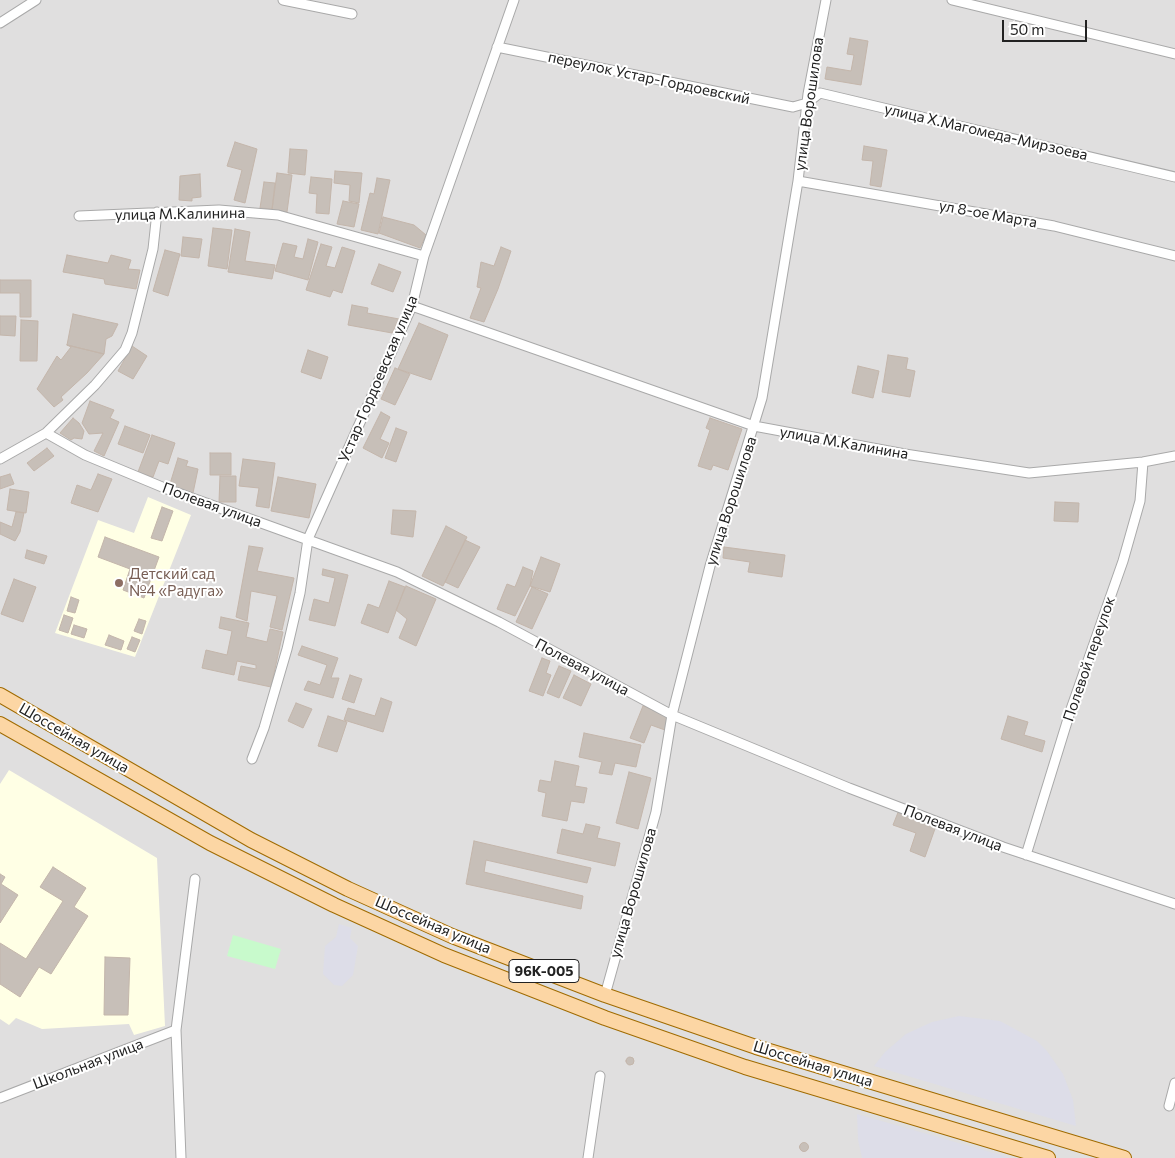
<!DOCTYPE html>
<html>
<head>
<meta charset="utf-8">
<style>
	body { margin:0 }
	#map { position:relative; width:1175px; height:1158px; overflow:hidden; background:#f2efe9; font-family:Commissioner,sans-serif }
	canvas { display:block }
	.scale { position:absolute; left:1002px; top:20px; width:85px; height:22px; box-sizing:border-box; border:2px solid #222; border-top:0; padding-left:6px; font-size:15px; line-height:18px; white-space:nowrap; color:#222; -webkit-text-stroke:4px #fff; paint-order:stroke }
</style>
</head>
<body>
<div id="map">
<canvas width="1175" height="1158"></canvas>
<div class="scale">50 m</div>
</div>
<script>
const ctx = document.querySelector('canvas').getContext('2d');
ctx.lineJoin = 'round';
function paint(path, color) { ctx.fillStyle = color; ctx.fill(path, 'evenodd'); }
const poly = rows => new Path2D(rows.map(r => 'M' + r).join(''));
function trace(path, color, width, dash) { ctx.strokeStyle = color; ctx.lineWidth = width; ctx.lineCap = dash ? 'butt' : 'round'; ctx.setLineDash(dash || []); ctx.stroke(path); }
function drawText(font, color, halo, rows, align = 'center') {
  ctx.font = font + ' Commissioner,sans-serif'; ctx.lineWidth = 4; ctx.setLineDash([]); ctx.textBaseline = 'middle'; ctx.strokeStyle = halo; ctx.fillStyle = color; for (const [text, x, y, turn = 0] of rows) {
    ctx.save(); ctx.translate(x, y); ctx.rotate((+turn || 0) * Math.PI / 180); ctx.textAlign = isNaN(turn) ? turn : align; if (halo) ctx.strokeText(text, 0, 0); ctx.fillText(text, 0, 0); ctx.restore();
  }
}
const residential = poly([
	[0,0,1175,0,1175,1158,0,1158]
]);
const education = poly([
	[148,497,191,515,135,657,55,633,98,520,134,533],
	[9,770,157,858,165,1026,134,1035,129,1024,42,1029,16,1018,9,1025,0,1019,0,784]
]);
const park = poly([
	[233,935,281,949,275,969,227,956]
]);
const plaza = poly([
	[339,924,352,928,350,938,358,946,353,975,342,986,334,985,323,974,325,946,336,937],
	[959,1016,1000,1021,1037,1041,1047,1051,1063,1074,1073,1100,1076,1126,874,1066,885,1052,906,1034,932,1022],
	[857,1114,1011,1158,862,1158,858,1140]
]);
const building = poly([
	[850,38,868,41,861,85,825,79,827,67,851,71,854,55,847,54,850,38],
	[235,142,257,149,245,203,234,200,242,170,227,166,235,142],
	[864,146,887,150,881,187,870,185,873,161,862,160,864,146],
	[290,149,307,150,305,175,288,173,290,149],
	[335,171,362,173,359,203,349,201,350,185,334,183,335,171],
	[277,173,292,175,287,212,272,210,277,173],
	[200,174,201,197,192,198,192,201,179,200,180,176,200,174],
	[311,177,332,179,329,214,316,213,317,194,309,193,311,177],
	[377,178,390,180,378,234,361,230,370,193,374,194,377,178],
	[264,182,275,183,272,209,260,208,264,182],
	[343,201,359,204,354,227,337,224,343,201],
	[383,217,414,225,426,235,420,248,379,233,383,217],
	[213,228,232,230,227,269,208,266,213,228],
	[235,229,250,232,245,261,275,265,272,279,228,272,235,229],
	[183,237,202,239,199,258,181,256,183,237],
	[308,239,318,242,308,280,275,271,283,243,297,246,294,257,303,259,308,239],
	[321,244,332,247,326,266,335,268,342,247,355,251,342,293,333,290,330,297,306,290,321,244],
	[501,247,511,251,498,289,484,322,470,318,481,288,477,287,481,262,494,266,501,247],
	[165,250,180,254,168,296,153,291,165,250],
	[67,255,108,263,111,255,131,260,128,269,140,270,136,289,105,284,104,279,63,272,67,255],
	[379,264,401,272,393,292,371,284,379,264],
	[0,280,31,280,31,317,20,317,20,293,0,293,0,280],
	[352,305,368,308,367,313,399,319,392,333,348,325,352,305],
	[73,314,118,324,112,336,106,339,104,354,67,345,73,314],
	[0,316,16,316,15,336,0,335,0,316],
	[21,320,38,321,37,361,20,361,21,320],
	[419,323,448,335,431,380,398,369,419,323],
	[67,345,104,354,87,373,61,397,63,400,54,407,37,389,57,356,61,360,71,347,67,345],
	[132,346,147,356,133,379,118,371,132,346],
	[308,350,328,357,321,379,301,372,308,350],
	[888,355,908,358,906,369,915,371,910,397,882,392,888,355],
	[858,366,879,371,873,398,852,393,858,366],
	[395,368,410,374,395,405,381,399,395,368],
	[90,401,114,410,110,418,119,422,104,456,94,451,103,433,89,434,82,423,90,401],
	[381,412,390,417,380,439,389,443,382,458,363,448,381,412],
	[73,418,79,423,84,431,82,439,74,438,71,440,60,433,73,418],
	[710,418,742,429,728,470,713,465,711,470,698,466,710,430,706,428,710,418],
	[125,426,150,435,143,453,118,444,125,426],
	[396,428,407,432,396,462,385,458,396,428],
	[152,435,175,443,168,464,159,461,153,477,138,472,152,435],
	[47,448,54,456,34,471,27,463,47,448],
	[210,453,231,453,231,475,210,475,210,453],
	[178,458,188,461,186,466,198,469,193,493,169,487,178,458],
	[243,459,275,463,269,508,256,506,259,488,239,486,243,459],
	[10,474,14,484,0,489,0,477,10,474],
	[98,474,112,479,98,512,71,503,77,485,91,490,98,474],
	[220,476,236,476,236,502,219,502,220,476],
	[278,477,316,484,309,518,271,511,278,477],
	[10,489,29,492,26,513,7,510,10,489],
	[1055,502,1079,503,1078,522,1054,521,1055,502],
	[162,507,173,511,162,541,151,538,162,507],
	[393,510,416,511,413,537,391,534,393,510],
	[16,512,24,513,20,532,15,541,0,534,0,522,12,527,16,512],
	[446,526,467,537,443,586,422,576,446,526],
	[105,537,159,557,144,598,123,590,130,569,98,557,105,537],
	[465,540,480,547,458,588,445,582,465,540],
	[249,546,263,548,257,571,294,578,282,630,270,627,277,596,251,591,247,621,236,617,249,546],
	[724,547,785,555,782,577,748,572,750,562,723,558,724,547],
	[27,550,47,556,44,564,25,558,27,550],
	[541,557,560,564,550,592,530,586,541,557],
	[523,567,533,571,530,586,515,616,497,609,507,584,515,587,523,567],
	[323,569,348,575,335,626,309,620,314,599,329,603,335,578,322,575,323,569],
	[14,579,36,587,23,622,1,614,14,579],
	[389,581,405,587,388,633,361,623,368,604,379,608,389,581],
	[406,586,436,599,416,646,399,638,407,619,396,610,406,586],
	[532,587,548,594,532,629,516,622,532,587],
	[71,597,79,600,75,613,67,611,71,597],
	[64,615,73,618,68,633,59,630,64,615],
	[221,617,249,623,246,637,267,642,270,629,283,632,271,687,238,680,241,666,256,669,256,665,237,661,234,675,202,668,206,650,227,655,232,631,219,628,221,617],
	[139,619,146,621,142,634,134,631,139,619],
	[74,625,87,629,84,638,71,634,74,625],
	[109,635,124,641,121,650,105,645,109,635],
	[132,637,140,640,135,652,127,649,132,637],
	[302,646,338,658,331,678,339,678,333,698,304,690,308,681,320,685,327,665,298,655,302,646],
	[542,658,550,661,546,673,551,675,543,696,529,691,542,658],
	[559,666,571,671,559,698,547,693,559,666],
	[350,675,362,679,354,703,342,699,350,675],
	[574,675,591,684,581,706,563,698,574,675],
	[381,698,392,702,383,732,344,720,348,708,375,716,381,698],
	[296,703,312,709,303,728,288,721,296,703],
	[643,706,670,716,665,730,651,725,644,743,630,738,643,706],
	[328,716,347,722,337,752,318,746,328,716],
	[1008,716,1028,722,1024,735,1045,741,1042,752,1001,739,1008,716],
	[584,733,641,745,636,767,615,763,612,775,599,773,602,762,579,757,584,733],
	[555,761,579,766,575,786,587,788,584,803,571,801,567,821,542,816,546,793,538,791,540,780,551,782,555,761],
	[629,772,651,778,638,829,616,823,629,772],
	[899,810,937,823,925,857,910,851,916,833,893,825,899,810],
	[586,824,600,827,597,838,620,843,615,866,557,853,562,829,583,834,586,824],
	[474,841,591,868,587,883,486,860,484,872,583,896,581,909,466,884,474,841],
	[53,867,86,888,74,907,88,916,51,974,39,967,20,997,0,984,0,943,26,959,63,901,40,887,53,867],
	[0,874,5,877,1,884,18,895,0,923,0,874],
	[105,957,130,958,128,1015,104,1015,105,957],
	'626 1061a4 4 0 1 1 8 0a4 4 0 1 1-8 0Z',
	'799.5 1147a4.5 4.5 0 1 1 9 0a4.5 4.5 0 1 1-9 0Z'
]);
const minor = poly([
	[283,0,352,14],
	[952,0,1175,54],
	[0,23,36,0],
	[497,47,793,107,807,103,820,93,1175,177],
	[798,181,1054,226,1175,256],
	[79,216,219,210,278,215,424,256],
	[412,306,754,426,905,454,1029,473,1143,462,1175,456],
	[46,433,95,385,125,350,132,333,153,249,157,212],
	[0,459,46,433,85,455,167,489,397,572,499,622,672,715,849,788,1003,847,1175,904],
	[252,759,264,728,287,649,300,593,308,539,412,306,424,256,514,0],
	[1026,855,1071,709,1123,561,1140,501,1143,462],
	[605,995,656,812,672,715,710,566,762,398,798,181,808,94,826,0],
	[0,1098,176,1030],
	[1169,1106,1175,1083],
	[181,1158,176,1030,195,879],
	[588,1158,600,1076]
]);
const primary = poly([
	[0,695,251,840,348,889,452,936,605,995,756,1047,1124,1158],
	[0,724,210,843,334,905,444,955,605,1018,745,1067,1048,1158]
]);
const markers = [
	[119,583,5,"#8d6e63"]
];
const shields = [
	[544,971,70]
];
const shieldNames = [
	["96К-005",544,971]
];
const streetNames = [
	["переулок Устар-Гордоевский",649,78,12],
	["улица Ворошилова",809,104,-82],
	["улица Х.Магомеда-Мирзоева",986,132,13],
	["улица М.Калинина",180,214,-1],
	["ул 8-ое Марта",988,214,10],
	["Устар-Гордоевская улица",378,379,-67],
	["улица М.Калинина",844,443,10],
	["улица Ворошилова",731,501,-72],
	["Полевая улица",212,505,20],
	["Полевой переулок",1089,659,-71],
	["Полевая улица",582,667,28],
	["Шоссейная улица",74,738,30],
	["Полевая улица",953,828,21],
	["улица Ворошилова",633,893,-74],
	["Шоссейная улица",433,925,23],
	["Школьная улица",88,1064,-21],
	["Шоссейная улица",813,1064,17]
];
const educationNames = [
	["Детский сад",129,574],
	["№4 «Радуга»",129,591]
];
paint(residential, '#e0dfdf');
paint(education, '#ffffe5');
paint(park, '#c8facc');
paint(plaza, '#dddde8');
paint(building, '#c7bfb8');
trace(building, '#c4b6ab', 1);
trace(minor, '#a9a9a9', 11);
trace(primary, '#a06b00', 16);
trace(minor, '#fff', 9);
trace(primary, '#fcd6a4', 14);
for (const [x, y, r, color] of markers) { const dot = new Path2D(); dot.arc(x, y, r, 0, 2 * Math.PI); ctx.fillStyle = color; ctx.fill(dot); trace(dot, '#fff', 2); }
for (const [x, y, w] of shields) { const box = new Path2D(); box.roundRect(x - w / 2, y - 11.5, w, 23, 4); ctx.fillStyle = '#fff'; ctx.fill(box); trace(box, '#222', 1); }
drawText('bold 14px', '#222', null, shieldNames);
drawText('15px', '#222', '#fff', streetNames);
drawText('15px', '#785e54', '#fff', educationNames, 'left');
</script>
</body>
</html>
